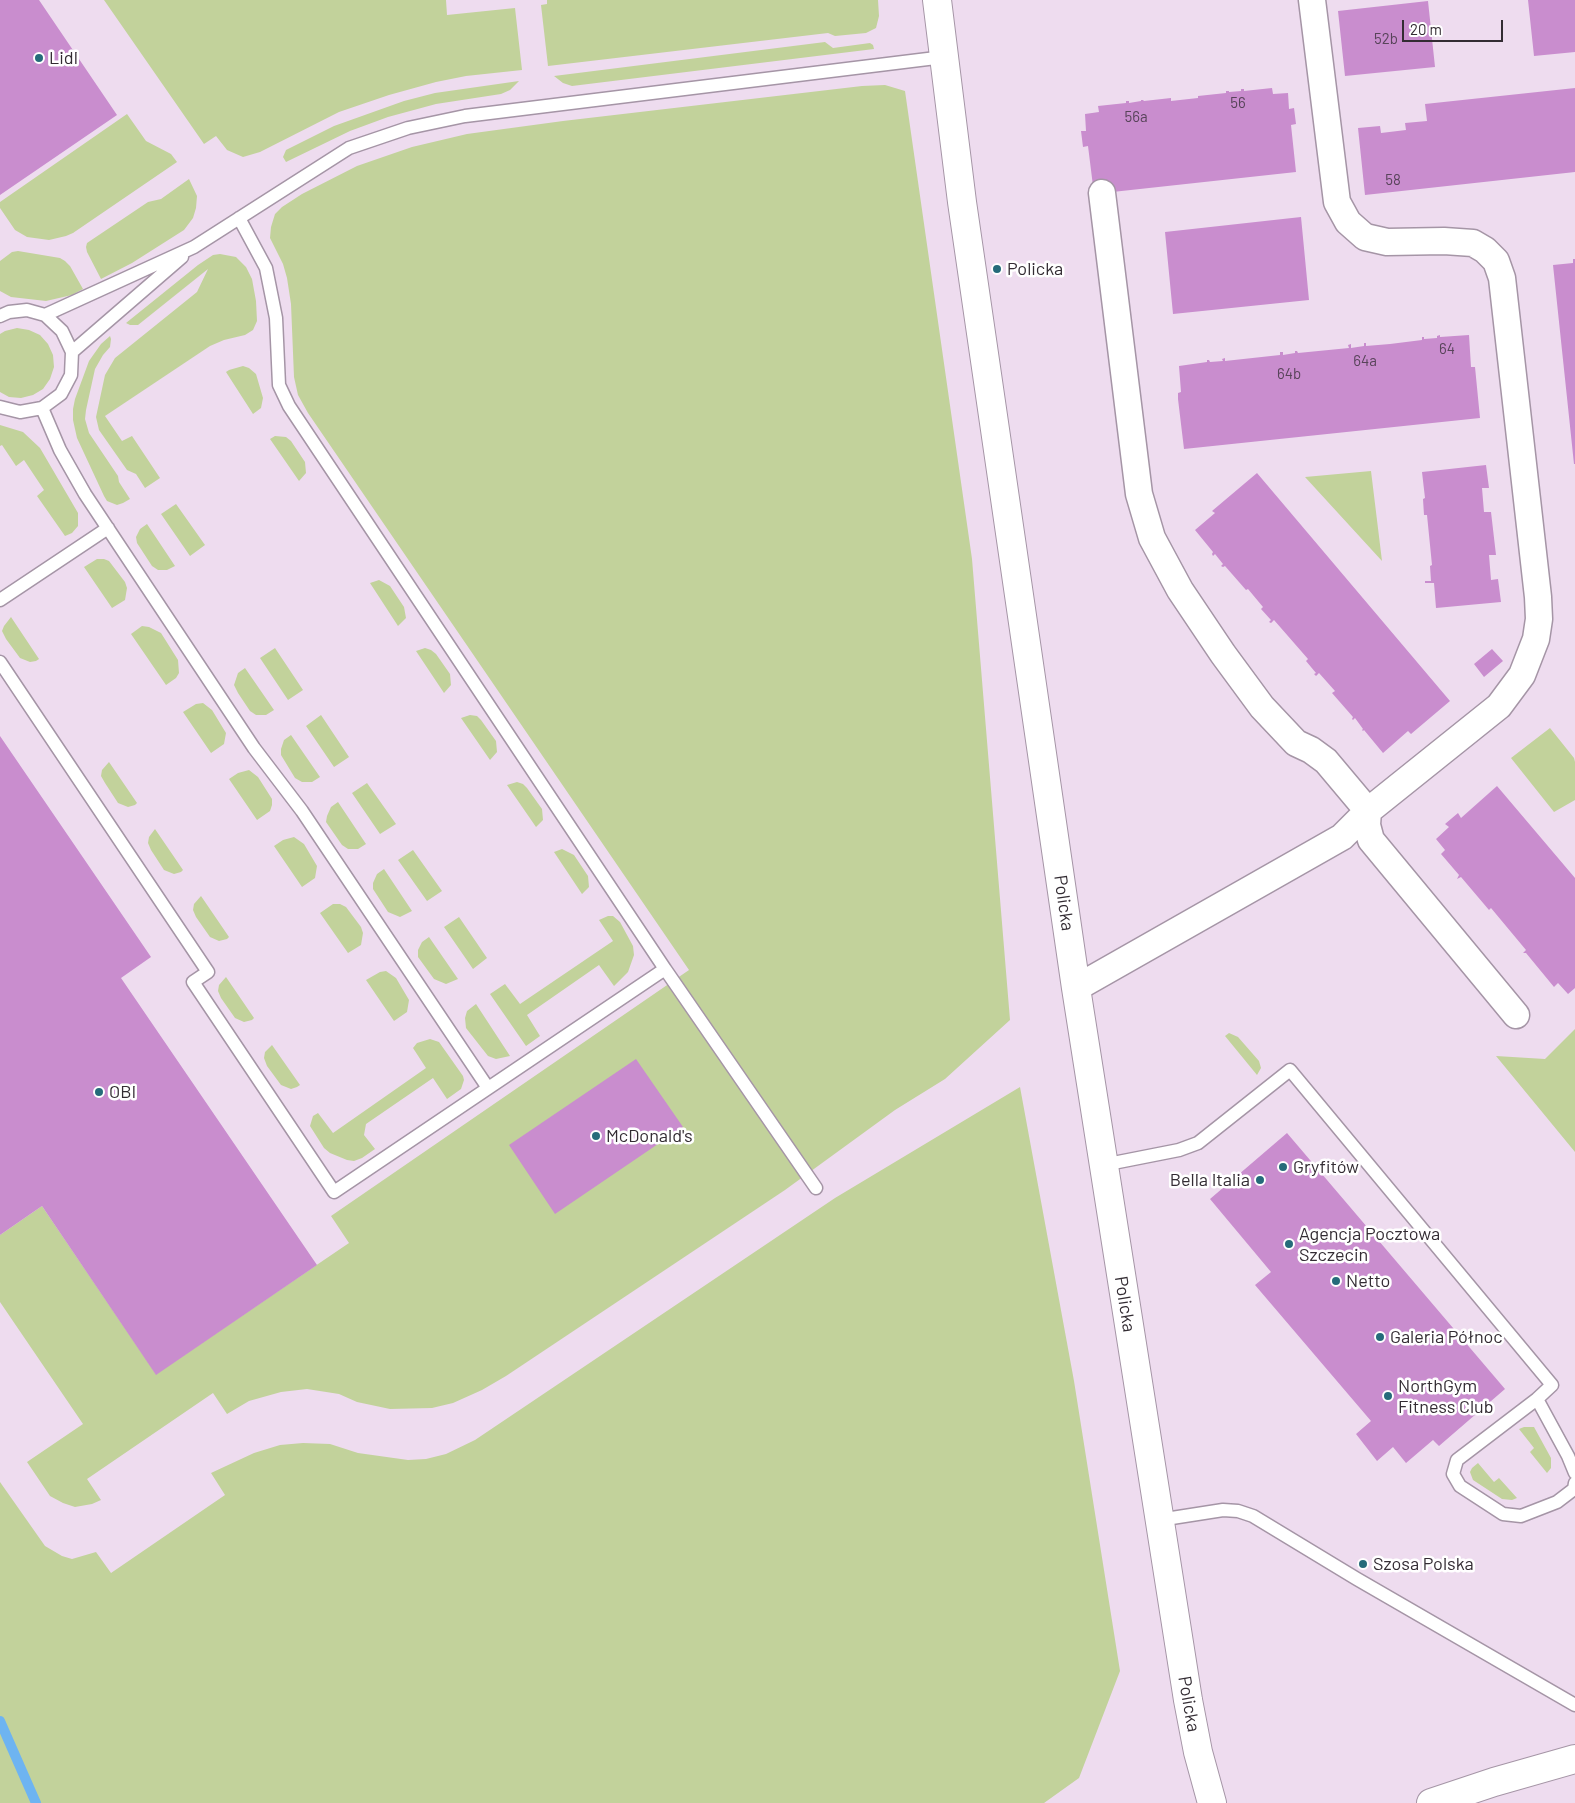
<!DOCTYPE html>
<html>
<head>
<meta charset="utf-8">
<style>
	body { margin:0 }
	#map { position:relative; width:1575px; height:1803px; overflow:hidden; background:#eedcef; font-family:Barlow,sans-serif }
	canvas { display:block }
	.scale { position:absolute; left:1402px; top:20px; width:101px; height:22px; box-sizing:border-box; border:2px solid #332c33; border-top:0; padding-left:6px; font-size:15px; line-height:18px; white-space:nowrap; color:#332c33; -webkit-text-stroke:4px #fff; paint-order:stroke }
</style>
</head>
<body>
<div id="map">
<canvas width="1575" height="1803"></canvas>
<div class="scale">20 m</div>
</div>
<script>
const ctx = document.querySelector('canvas').getContext('2d');
ctx.lineJoin = 'round';
function paint(path, color) { ctx.fillStyle = color; ctx.fill(path, 'evenodd'); }
const poly = rows => new Path2D(rows.map(r => 'M' + r).join(''));
function trace(path, color, width, dash) { ctx.strokeStyle = color; ctx.lineWidth = width; ctx.lineCap = dash ? 'butt' : 'round'; ctx.setLineDash(dash || []); ctx.stroke(path); }
function drawText(font, color, halo, rows, align = 'center') {
  ctx.font = font + ' Barlow,sans-serif'; ctx.lineWidth = 5; ctx.setLineDash([]); ctx.textBaseline = 'middle'; ctx.strokeStyle = halo; ctx.fillStyle = color; for (const [text, x, y, turn = 0] of rows) {
    ctx.save(); ctx.translate(x, y); ctx.rotate((+turn || 0) * Math.PI / 180); ctx.textAlign = isNaN(turn) ? turn : align; if (halo) ctx.strokeText(text, 0, 0); ctx.fillText(text, 0, 0); ctx.restore();
  }
}
const green = poly([
	[104,0,446,0,447,15,515,8,522,70,466,76,436,82,389,95,339,112,260,152,243,157,227,150,216,136,204,144],
	[547,0,878,0,879,16,876,28,866,33,835,36,828,33,548,66,541,5,547,4],
	[825,42,833,48,870,43,873,45,874,49,572,86,563,83,554,76],
	[519,81,510,90,501,94,436,104,388,117,350,131,286,162,283,157,286,150,334,126,404,101,435,93],
	[885,85,905,91,972,559,1010,1020,945,1079,895,1110,785,1190,506,1376,482,1390,453,1403,432,1408,390,1409,357,1402,339,1394,307,1389,281,1392,249,1401,227,1414,213,1393,87,1479,101,1500,92,1504,75,1507,63,1503,50,1496,27,1462,83,1424,0,1302,0,1235,42,1206,156,1374,349,1243,331,1216,689,970,308,413,298,395,294,377,291,304,287,278,283,264,270,238,271,227,275,214,282,207,302,194,357,166,412,147,467,134,563,121,862,86],
	[127,114,146,141,171,154,177,162,73,233,66,236,49,240,27,237,15,230,0,208,0,202],
	[189,179,197,196,196,208,193,218,184,230,132,263,101,279,87,252,86,247,87,243,148,202,161,199],
	[18,251,60,258,65,261,70,266,83,289,72,295,46,301,11,297,0,291,0,261,12,252],
	[220,254,236,257,246,267,252,279,256,301,257,321,253,330,245,335,224,340,210,346,105,416,122,441,132,436,160,478,145,488,136,474,127,470,99,430,96,417,105,375,115,358,197,292,208,269,138,325,130,325,126,323,198,265,213,255],
	[17,328,29,330,40,335,48,344,53,355,54,367,50,379,43,389,33,395,21,398,9,397,0,392,0,334,5,331],
	[110,336,111,339,110,347,103,355,95,369,86,410,85,419,89,433,118,476,119,482,130,499,123,503,117,505,107,501,104,496,77,438,73,420,73,409,75,399,89,361,101,344],
	[243,366,249,368,256,374,263,398,261,408,253,414,226,372,229,370],
	[0,425,23,432,40,448,78,513,78,526,72,533,65,536,37,496,44,490,24,460,16,466,2,445,0,446],
	[275,436,286,437,291,441,305,462,306,473,299,481,270,439],
	[1371,471,1382,561,1305,477],
	[176,504,205,545,190,556,161,514],
	[147,524,175,566,167,570,158,570,152,566,137,543,136,537,140,529],
	[97,559,104,559,109,561,125,582,127,588,125,600,112,608,84,567],
	[379,580,390,586,404,607,406,618,398,626,370,583],
	[11,617,39,659,36,661,30,662,20,658,6,639,2,631,4,626],
	[142,626,149,627,161,633,178,660,179,673,176,678,166,685,131,634],
	[275,648,303,690,288,700,260,658],
	[425,648,431,650,436,654,450,674,451,685,444,693,416,651],
	[245,668,274,710,266,715,256,715,250,711,238,693,234,685,238,673],
	[203,703,212,710,226,733,224,744,211,753,183,712,196,704],
	[321,715,349,757,334,767,306,726],
	[470,715,477,716,481,720,496,741,497,752,490,760,461,718],
	[1550,728,1574,758,1575,762,1575,800,1554,812,1511,758],
	[291,735,320,777,312,782,302,782,295,778,281,755,281,749,284,740],
	[109,762,137,803,135,805,128,807,118,803,105,783,101,776,102,770],
	[249,770,258,777,272,799,272,805,270,811,257,820,229,779,238,773],
	[517,782,523,784,527,788,542,809,543,820,536,827,507,785],
	[367,783,396,824,380,834,352,793],
	[338,802,366,844,358,849,348,849,342,845,326,822,327,816,331,807],
	[155,829,183,870,181,872,174,874,164,870,151,850,148,843,149,837],
	[294,837,304,844,317,866,315,878,302,887,274,846,283,840],
	[562,849,574,855,588,876,589,887,582,894,554,852],
	[413,850,442,891,427,901,398,860],
	[384,869,412,911,400,917,388,912,373,889,373,883,377,874],
	[201,896,229,937,227,939,219,941,210,937,196,917,193,910,194,904],
	[333,904,340,904,346,907,361,927,363,933,361,945,348,953,320,913],
	[608,916,613,916,620,922,633,946,634,955,628,972,614,986,599,965,527,1015,540,1036,526,1046,490,994,505,984,520,1004,613,941,599,920],
	[459,917,487,958,473,969,444,927],
	[429,937,458,979,446,984,434,979,418,957,418,950,422,942],
	[386,971,396,978,409,1000,407,1012,394,1021,366,980,380,972],
	[226,977,254,1018,252,1020,244,1022,235,1018,221,998,218,991,219,985],
	[476,1004,510,1056,496,1059,488,1056,466,1028,465,1018,467,1011],
	[1575,1029,1575,1152,1496,1056,1545,1059],
	[1229,1033,1238,1037,1259,1061,1261,1068,1257,1075,1225,1036],
	[430,1039,439,1042,463,1076,464,1080,461,1089,447,1099,433,1078,366,1124,364,1135,375,1149,362,1158,354,1161,347,1160,330,1153,324,1148,310,1126,313,1116,318,1113,333,1133,426,1068,413,1048,417,1043],
	[272,1045,300,1085,297,1087,291,1089,281,1085,267,1066,264,1058,265,1052],
	[1020,1087,1074,1381,1120,1671,1079,1778,1044,1803,0,1803,0,1482,45,1546,62,1556,72,1559,96,1552,111,1573,225,1495,211,1473,254,1453,280,1445,303,1443,330,1444,358,1453,408,1460,426,1459,446,1454,475,1440,835,1198],
	[1524,1427,1534,1427,1551,1458,1551,1468,1547,1473,1530,1452,1534,1448,1519,1429],
	[1478,1463,1494,1482,1499,1478,1517,1498,1512,1500,1502,1499,1473,1480,1470,1472,1472,1468]
]);
const stream = poly([
	[0,1721,36,1803]
]);
const building = poly([
	[0,0,39,0,117,115,0,195],
	[1528,0,1575,0,1575,52,1534,56],
	[1428,1,1435,67,1345,76,1338,11],
	[1272,88,1273,94,1288,93,1289,109,1294,108,1296,124,1291,125,1296,172,1094,194,1088,146,1083,147,1081,131,1086,131,1085,114,1099,112,1098,106,1126,103,1126,101,1129,101,1129,103,1141,101,1141,100,1143,100,1144,101,1171,98,1171,101,1198,98,1198,96,1226,93,1226,91,1229,91,1229,92,1241,91,1241,89,1244,89,1244,91],
	[1575,88,1575,172,1365,195,1358,128,1380,126,1381,133,1406,130,1405,123,1427,121,1425,104],
	[1301,217,1309,300,1173,314,1165,232],
	[1573,259,1575,259,1575,464,1574,464,1553,265,1573,263],
	[1440,335,1440,337,1469,335,1471,367,1475,367,1480,418,1184,449,1178,399,1178,393,1181,392,1179,366,1207,362,1207,360,1209,360,1210,362,1223,361,1222,359,1225,358,1225,361,1280,355,1280,352,1283,352,1283,355,1295,353,1295,351,1297,351,1298,353,1349,348,1348,345,1351,344,1351,348,1364,346,1364,343,1366,343,1366,346,1390,344,1422,340,1422,337,1424,337,1424,339,1437,338,1437,336],
	[1486,465,1489,488,1482,488,1484,512,1491,512,1496,555,1489,555,1491,580,1498,579,1501,602,1436,608,1434,583,1425,583,1425,581,1431,581,1430,566,1432,565,1427,515,1424,515,1423,499,1425,498,1422,472],
	[1257,473,1450,701,1411,734,1408,731,1383,753,1364,730,1363,731,1362,730,1363,729,1355,718,1353,720,1352,719,1353,717,1332,693,1335,691,1319,673,1316,676,1314,674,1316,673,1306,661,1308,659,1274,620,1271,623,1269,622,1271,620,1261,609,1263,607,1248,589,1246,590,1225,566,1223,567,1221,566,1223,564,1215,554,1213,556,1212,554,1213,552,1195,530,1215,513,1212,511],
	[1492,649,1503,661,1484,677,1474,664],
	[0,736,151,957,121,978,317,1265,156,1375,42,1206,0,1235],
	[1497,786,1575,878,1575,988,1568,994,1558,983,1554,987,1526,953,1523,953,1526,950,1491,908,1489,910,1461,877,1457,879,1459,875,1441,854,1445,850,1436,839,1449,827,1445,824,1458,813,1461,818],
	[636,1059,683,1127,555,1214,509,1145],
	[1287,1133,1505,1389,1439,1446,1433,1440,1406,1463,1393,1447,1377,1461,1356,1434,1371,1421,1255,1285,1271,1272,1210,1199]
]);
const lane = poly([
	[45,315,194,247,349,148,408,128,465,116,944,57],
	[0,316,9,312,27,310,45,315,62,331,72,352,71,375,61,394,42,408,20,412,0,407],
	[72,352,182,257],
	[42,408,60,450,85,494,254,748,302,811,488,1088],
	[0,600,108,528],
	[0,662,208,972,193,982,334,1192,665,969,289,406,279,385,276,318,266,268,239,218],
	[665,969,816,1188],
	[1103,1165,1179,1150,1198,1143,1290,1070,1552,1385,1537,1399,1457,1460,1453,1474,1460,1486,1503,1514,1521,1516,1557,1502,1574,1489,1575,1483],
	[1537,1399,1568,1456,1575,1473],
	[1159,1520,1223,1510,1238,1511,1253,1516,1357,1579,1575,1705]
]);
const street = poly([
	[1312,0,1337,202,1348,222,1365,237,1387,242,1444,241,1473,243,1485,250,1496,261,1502,278,1538,597,1539,619,1536,639,1522,675,1499,706,1368,811,1367,825,1371,840,1516,1015],
	[1076,988,1342,837,1368,811,1326,761,1311,750,1296,743,1262,707,1223,654,1180,590,1152,538,1139,494,1102,193]
]);
const secondary = poly([
	[937,0,962,202,1076,988,1188,1700,1198,1752,1212,1803],
	[1431,1803,1494,1782,1575,1759]
]);
const markers = [
	[39,58,5,"#256b7a"],
	[997,269,5,"#256b7a"],
	[99,1092,5,"#256b7a"],
	[596,1136,5,"#256b7a"],
	[1283,1167,5,"#256b7a"],
	[1260,1180,5,"#256b7a"],
	[1289,1244,5,"#256b7a"],
	[1336,1281,5,"#256b7a"],
	[1380,1337,5,"#256b7a"],
	[1388,1396,5,"#256b7a"],
	[1363,1564,5,"#256b7a"]
];
const numberNames = [
	["52b",1386,39],
	["56",1238,103],
	["56a",1136,117],
	["58",1393,180],
	["64",1447,349],
	["64a",1365,361],
	["64b",1289,374]
];
const poiNames = [
	["Lidl",49,58],
	["Policka",1007,269],
	["OBI",109,1092],
	["McDonald's",606,1136],
	["Gryfitów",1293,1167],
	["Bella Italia",1250,1180,"right"],
	["Agencja Pocztowa",1299,1234],
	["Szczecin",1299,1255],
	["Netto",1346,1281],
	["Galeria Północ",1390,1337],
	["NorthGym",1398,1386],
	["Fitness Club",1398,1407],
	["Szosa Polska",1373,1564]
];
const streetNames = [
	["Policka",1064,903,82],
	["Policka",1125,1304,81],
	["Policka",1189,1704,80]
];
paint(green, '#c2d29b');
trace(stream, '#6eb4f1', 10);
paint(building, '#c98dce');
trace(lane, '#a595a6', 15);
trace(street, '#a595a6', 29);
trace(secondary, '#a595a6', 30);
trace(lane, '#fff', 12);
trace(street, '#fff', 26);
trace(secondary, '#fff', 28);
for (const [x, y, r, color] of markers) { const dot = new Path2D(); dot.arc(x, y, r, 0, 2 * Math.PI); ctx.fillStyle = color; ctx.fill(dot); trace(dot, '#fff', 2); }
drawText('15px', '#58445a', null, numberNames);
drawText('18px', '#332c33', '#fff', poiNames, 'left');
drawText('18px', '#332c33', '#fff', streetNames);
</script>
</body>
</html>
